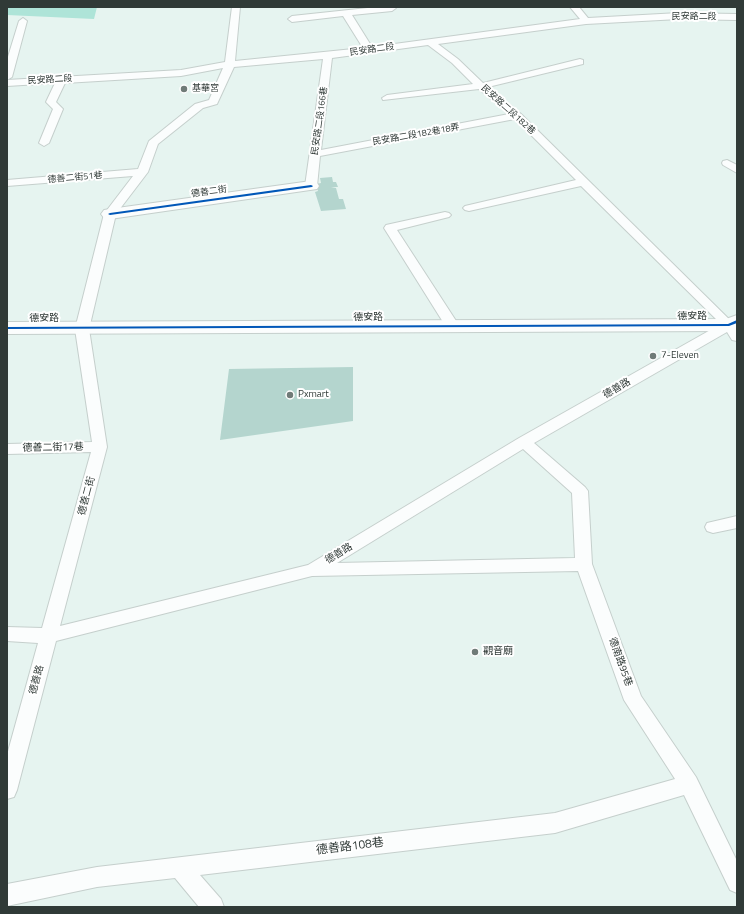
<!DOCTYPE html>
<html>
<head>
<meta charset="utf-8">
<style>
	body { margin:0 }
	#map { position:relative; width:744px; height:914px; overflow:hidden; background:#e6f4f0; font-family:"Titillium Web",sans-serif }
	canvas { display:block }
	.frame { position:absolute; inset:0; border:8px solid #303a37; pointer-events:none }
</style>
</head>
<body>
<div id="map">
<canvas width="744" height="914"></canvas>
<div class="frame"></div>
</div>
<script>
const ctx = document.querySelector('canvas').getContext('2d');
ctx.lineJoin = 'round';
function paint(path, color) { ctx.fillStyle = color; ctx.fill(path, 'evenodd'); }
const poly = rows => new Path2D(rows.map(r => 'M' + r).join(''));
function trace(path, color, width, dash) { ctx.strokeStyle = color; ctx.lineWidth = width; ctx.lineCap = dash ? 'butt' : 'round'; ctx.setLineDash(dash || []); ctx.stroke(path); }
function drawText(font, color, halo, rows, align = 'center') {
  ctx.font = font + ' "Titillium Web","Noto Sans TC",sans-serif'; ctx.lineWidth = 4; ctx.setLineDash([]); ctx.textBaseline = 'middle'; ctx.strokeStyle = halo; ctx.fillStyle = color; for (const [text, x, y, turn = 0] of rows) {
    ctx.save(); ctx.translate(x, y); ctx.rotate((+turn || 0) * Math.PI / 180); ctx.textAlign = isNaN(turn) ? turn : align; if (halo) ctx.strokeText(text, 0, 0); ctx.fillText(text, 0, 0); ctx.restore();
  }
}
const green = poly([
	[7,7,97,7,94,19,7,15]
]);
const building = poly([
	[332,177,333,182,336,182,338,187,331,187,336,188,339,199,343,199,346,209,321,211,315,192,318,191,316,184,321,183,320,178],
	[353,367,353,421,220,440,229,369]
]);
const service = poly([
	[232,7,240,7,235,61,363,48,343,16,292,22,288,19,292,16,377,7,396,8,392,11,352,15,372,47,580,19,570,7,579,7,588,18,679,13,737,14,737,20,679,19,586,24,438,44,458,59,483,83,580,59,583,60,583,64,488,87,521,114,737,327,737,341,732,340,727,332,534,443,585,487,588,491,592,564,641,696,696,777,737,861,737,893,730,890,684,795,555,833,200,875,221,899,224,907,199,907,175,878,97,887,7,906,7,884,97,867,555,813,675,779,624,700,578,571,312,576,56,641,17,790,14,797,7,799,7,755,38,643,7,641,7,627,42,628,91,452,7,454,7,444,92,442,75,329,104,214,133,176,7,186,7,180,138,169,149,141,195,104,209,100,223,68,181,76,65,83,56,102,63,109,49,143,44,146,39,143,53,109,46,102,55,83,7,86,7,80,181,70,225,62,232,7],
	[428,45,452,63,473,84,387,95,382,98,383,100,479,89,509,114,321,150,332,58,428,45],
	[323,59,305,186,307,188,315,188,317,186,320,156,515,119,576,180,465,206,463,208,465,210,469,211,581,186,721,324,519,438,308,565,60,626,107,447,89,329,116,214,148,172,158,144,203,108,217,104,234,67,323,59],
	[523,449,572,493,575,558,337,563,523,449],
	[23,18,27,21,12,77,7,80,7,60,19,21,23,18],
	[727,160,737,165,737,173,723,165,722,163,723,161,727,160],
	[445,212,449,213,451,215,449,217,397,230,460,327,458,330,453,331,448,330,384,228,386,225,445,212],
	[737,516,737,528,713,533,707,531,705,527,707,523,737,516]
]);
const minor = poly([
	[311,181,317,183,319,186,317,189,110,219,104,218,101,214,104,210,110,209,311,181],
	[737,315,737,329,729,331,7,334,7,322,726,319,737,315]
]);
const cycleway = poly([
	[311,185,313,186,312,187,110,215,108,214,110,213,311,185],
	[737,320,737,323,729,326,7,329,7,327,728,324,737,320]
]);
const markers = [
	[184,89,4,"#707b78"],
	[653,356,4,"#707b78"],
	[290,395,4,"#707b78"],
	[475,652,4,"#707b78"]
];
const farStreetnames = [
	["民安路二段",694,17],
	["民安路二段",372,50,-8],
	["民安路二段",50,80,-3],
	["民安路二段182巷",508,110,42],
	["民安路二段166巷",320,121,-82],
	["民安路二段182巷18弄",416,135,-10],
	["德善二街51巷",75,178,-5],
	["德善二街",209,192,-8]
];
const farPoinames = [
	["基華宮",192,89]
];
const streetNames = [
	["德安路",692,317],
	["德安路",368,318],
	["德安路",44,319],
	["德善路",617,389,-30],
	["德善二街17巷",53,448,-1],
	["德善二街",87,496,-75],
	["德善路",339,554,-31],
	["德南路95巷",620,662,70],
	["德善路",37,680,-75]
];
const poiNames = [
	["7-Eleven",661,356],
	["Pxmart",298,395],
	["觀音廟",483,652]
];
const nearStreetnames = [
	["德善路108巷",350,847,-7]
];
paint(green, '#aee4d8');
paint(building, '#b4d5ce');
trace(service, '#c5cfcc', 2);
trace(minor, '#c5cfcc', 2);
paint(service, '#fbfdfd');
paint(minor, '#fbfdfd');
paint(cycleway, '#0057b8');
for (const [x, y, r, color] of markers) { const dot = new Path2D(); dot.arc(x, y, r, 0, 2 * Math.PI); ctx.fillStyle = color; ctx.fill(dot); trace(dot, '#fff', 1.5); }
drawText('9px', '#303a37', '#fff', farStreetnames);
drawText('9px', '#303a37', '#fff', farPoinames, 'left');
drawText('10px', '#303a37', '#fff', streetNames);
drawText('10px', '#303a37', '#fff', poiNames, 'left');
drawText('12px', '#303a37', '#fff', nearStreetnames);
</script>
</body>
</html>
